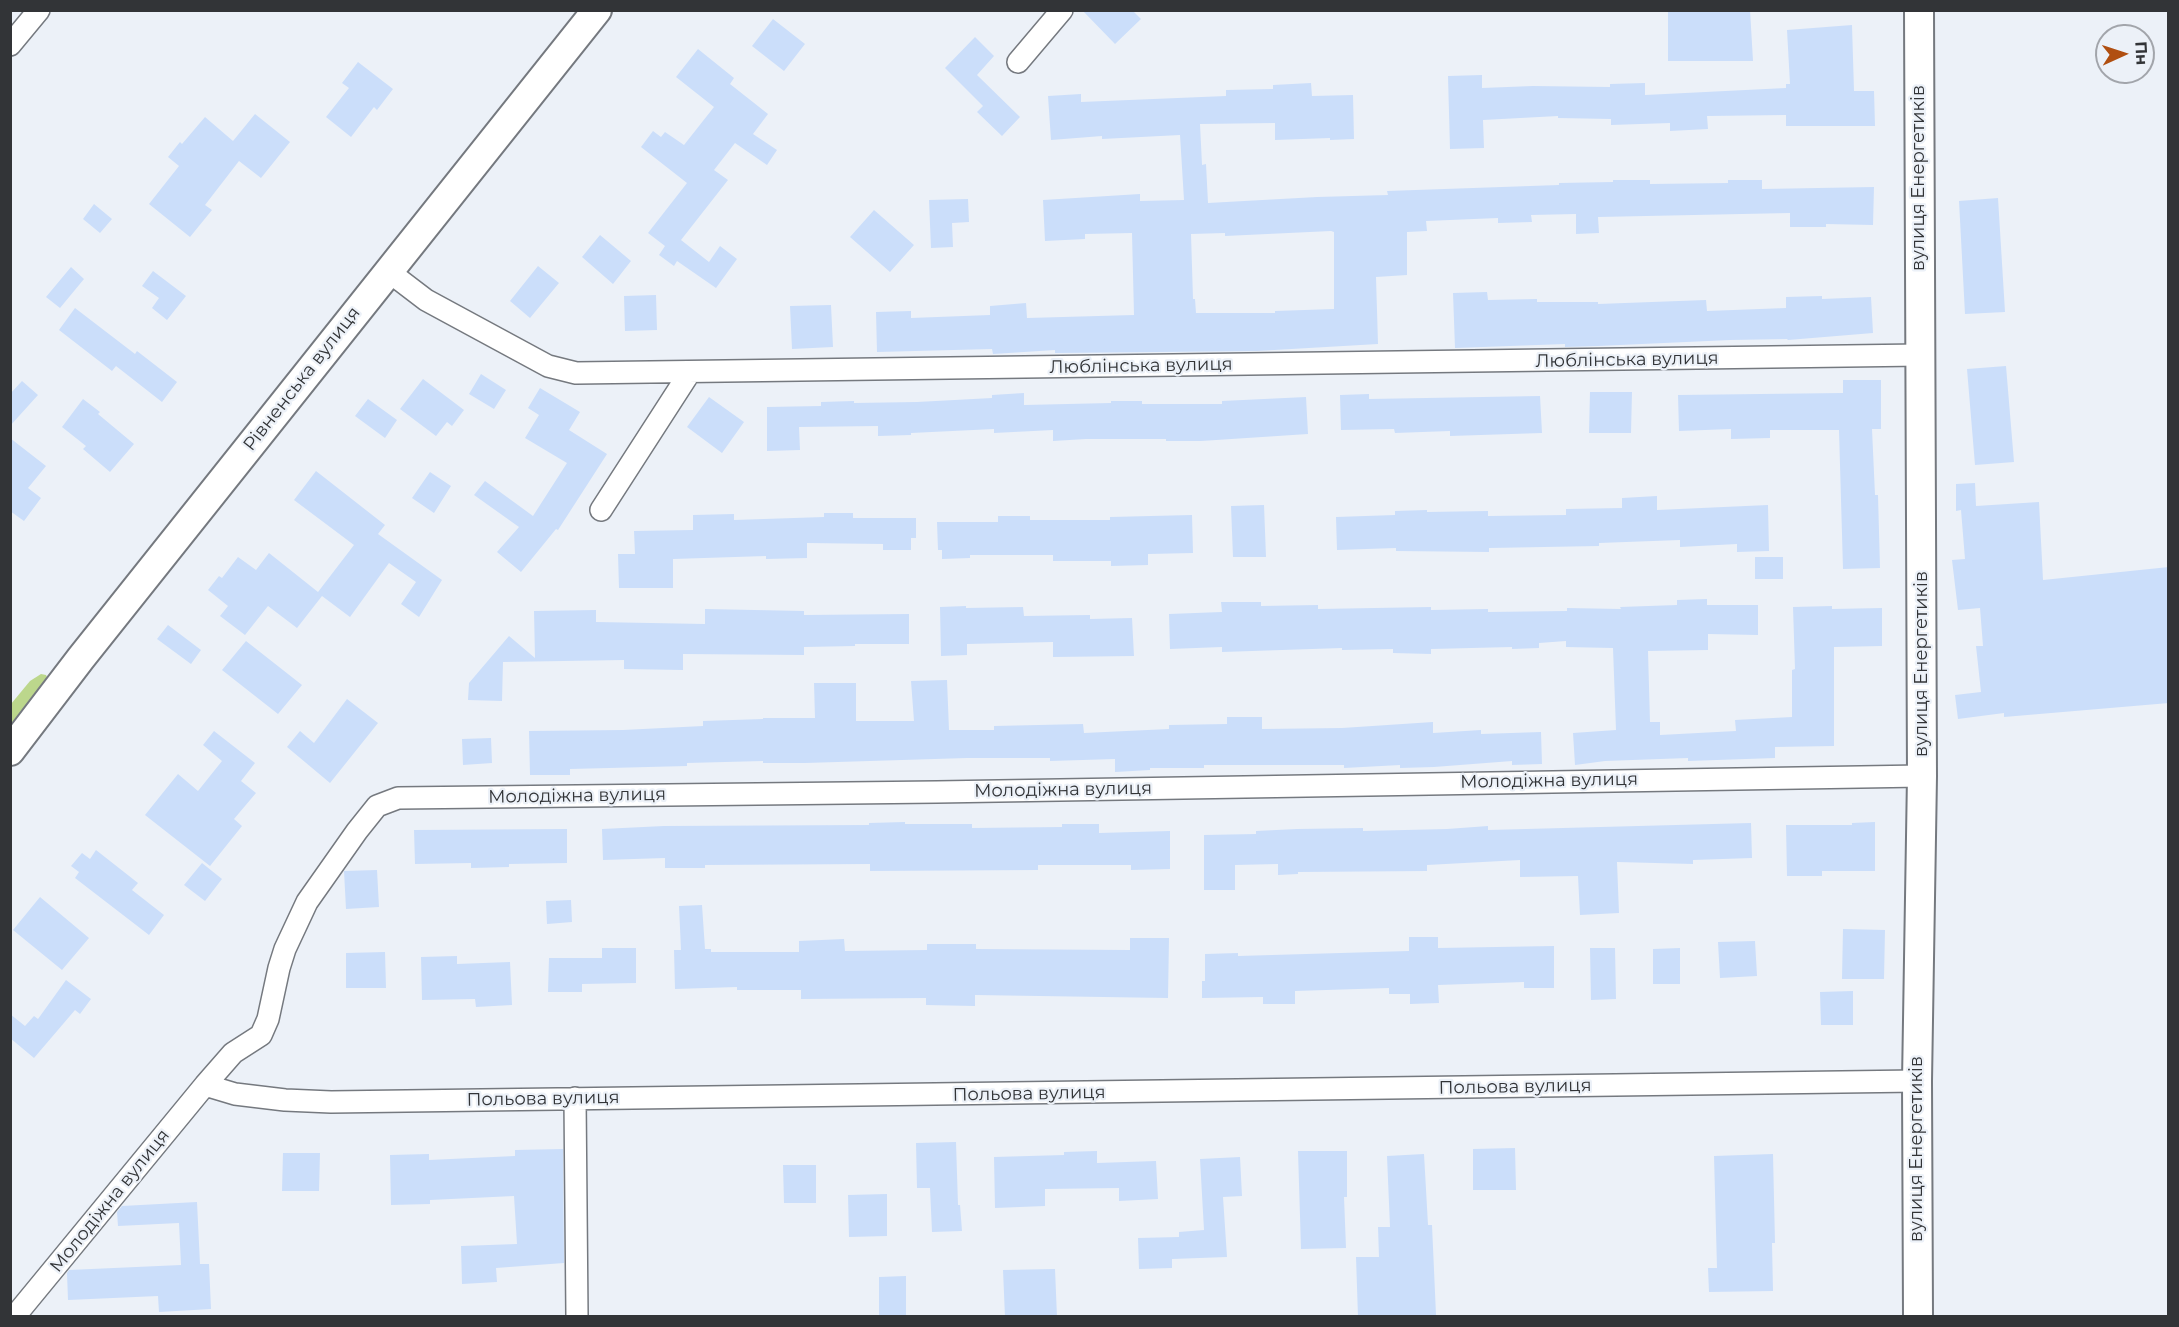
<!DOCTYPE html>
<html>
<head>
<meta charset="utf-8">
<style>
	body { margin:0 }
	#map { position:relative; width:2179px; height:1327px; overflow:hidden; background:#ecf1f8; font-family:Montserrat,sans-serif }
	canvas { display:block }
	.frame { position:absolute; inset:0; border:12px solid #323437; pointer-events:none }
	.north { position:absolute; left:2095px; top:24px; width:60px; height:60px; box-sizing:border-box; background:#ecf1f8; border:2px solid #a2a5ab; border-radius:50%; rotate:87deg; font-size:16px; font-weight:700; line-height:24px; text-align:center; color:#323437 }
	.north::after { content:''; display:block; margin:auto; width:21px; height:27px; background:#b04f11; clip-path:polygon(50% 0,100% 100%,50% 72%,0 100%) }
</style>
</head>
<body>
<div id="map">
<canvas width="2179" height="1327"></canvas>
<div class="frame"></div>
<div class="north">Пн</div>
</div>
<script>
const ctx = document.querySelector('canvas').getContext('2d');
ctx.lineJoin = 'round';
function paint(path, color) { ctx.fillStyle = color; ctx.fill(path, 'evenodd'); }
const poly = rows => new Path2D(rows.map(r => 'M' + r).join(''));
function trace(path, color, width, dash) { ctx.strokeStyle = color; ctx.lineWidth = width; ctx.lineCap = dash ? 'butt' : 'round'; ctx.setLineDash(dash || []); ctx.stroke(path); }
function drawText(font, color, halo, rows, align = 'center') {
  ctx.font = font + ' Montserrat,sans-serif'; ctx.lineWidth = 4.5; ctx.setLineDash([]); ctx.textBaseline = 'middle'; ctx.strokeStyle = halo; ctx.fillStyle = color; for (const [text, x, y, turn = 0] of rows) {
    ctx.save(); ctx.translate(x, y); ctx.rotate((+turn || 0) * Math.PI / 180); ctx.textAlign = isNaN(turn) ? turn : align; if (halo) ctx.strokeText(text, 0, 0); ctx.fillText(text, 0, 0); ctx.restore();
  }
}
const green = poly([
	[41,674,46,675,47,677,11,724,11,704,30,681]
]);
const building = poly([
	[1082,10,1132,10,1141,19,1115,44],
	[1668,10,1750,10,1753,61,1668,61],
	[773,19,805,44,784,71,752,46],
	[1852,25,1854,91,1874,91,1875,126,1786,126,1786,115,1707,116,1708,129,1670,131,1670,123,1611,125,1611,119,1558,118,1558,116,1483,120,1484,148,1450,149,1448,76,1482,75,1482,88,1533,86,1610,87,1610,84,1645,83,1645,95,1786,88,1786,84,1790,84,1787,30],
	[975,37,994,56,977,75,1020,117,1002,136,977,112,983,106,945,68],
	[698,49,734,78,730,84,768,114,753,134,777,150,767,165,735,143,714,170,728,180,681,240,709,262,720,246,737,259,716,288,677,261,674,266,659,255,665,246,648,233,687,183,641,147,653,131,661,137,665,132,684,145,714,107,676,77],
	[358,62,393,89,377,110,374,107,351,137,326,117,349,88,342,83],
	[1311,83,1312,96,1353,95,1354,139,1330,140,1330,138,1275,140,1275,123,1200,124,1202,165,1206,164,1208,203,1317,197,1388,195,1387,191,1559,185,1559,183,1613,182,1613,180,1650,180,1650,184,1728,183,1728,180,1762,180,1762,189,1874,187,1873,225,1826,224,1826,227,1790,227,1790,213,1598,217,1599,233,1576,234,1576,214,1531,215,1532,222,1498,223,1498,218,1426,221,1427,231,1407,232,1407,275,1376,277,1378,344,1257,351,1055,353,1055,350,993,354,992,349,877,352,876,312,911,311,911,318,990,315,990,306,1026,303,1027,318,1134,315,1132,233,1085,234,1085,239,1045,241,1043,200,1140,194,1140,201,1184,200,1180,135,1102,139,1102,136,1051,140,1048,96,1081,94,1081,102,1226,96,1226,90,1273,89,1273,85],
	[1331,231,1334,232,1334,309,1275,311,1275,313,1196,313,1195,299,1193,299,1191,234,1225,233,1225,236],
	[255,114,290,142,261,178,239,161,205,205,212,210,190,237,149,204,179,166,168,157,180,142,182,144,205,117,233,141],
	[1998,198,2005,312,1965,314,1959,201],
	[968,199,969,222,952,223,953,247,931,248,929,200],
	[94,204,112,219,100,233,83,219],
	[874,210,914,245,890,272,850,237],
	[600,235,631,261,613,284,582,257],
	[538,266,559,283,530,318,510,301],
	[71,267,84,279,60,308,46,297],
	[153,271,186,296,167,320,152,308,159,298,142,286],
	[1487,292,1488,300,1537,299,1537,302,1598,302,1598,304,1706,300,1707,311,1786,308,1786,297,1822,296,1822,299,1871,297,1873,333,1788,340,1787,339,1730,340,1598,346,1565,347,1565,344,1455,348,1453,293],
	[656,295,657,330,625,331,624,296],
	[831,305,833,347,792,349,790,306],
	[75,308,135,354,137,351,177,382,162,402,116,366,112,371,59,330],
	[2006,366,2014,462,1975,465,1967,369],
	[481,374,506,390,494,409,469,394],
	[423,379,464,410,452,426,447,422,436,436,400,409],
	[1843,380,1881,380,1881,429,1872,429,1875,495,1878,495,1880,568,1843,569,1839,430,1770,430,1770,438,1731,439,1731,429,1679,431,1678,395,1843,393],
	[22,381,38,395,10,426,10,394],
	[540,388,580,412,569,430,607,454,558,530,556,529,521,572,497,552,519,527,474,495,485,481,533,516,567,463,525,438,539,415,528,408],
	[1590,392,1632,392,1631,433,1589,433],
	[1024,393,1024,405,1111,403,1111,401,1142,401,1142,404,1222,404,1222,401,1306,397,1308,434,1201,441,1166,441,1166,439,1086,439,1053,441,1053,430,994,433,994,429,911,433,911,435,878,436,878,426,799,427,800,450,767,451,767,407,821,406,821,402,854,401,854,403,917,402,992,398,992,395],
	[1369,394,1369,399,1540,396,1542,433,1450,436,1450,431,1395,433,1394,429,1341,430,1340,395],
	[709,397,744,422,722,453,687,427],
	[83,399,100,412,98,414,134,444,110,472,83,449,86,446,62,427],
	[368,399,397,420,385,438,355,416],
	[10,438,46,466,28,488,41,498,24,521,10,511],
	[316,471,385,525,378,534,442,580,419,617,401,604,416,582,389,563,350,617,322,596,297,628,268,606,245,635,220,616,228,606,208,590,219,576,222,578,238,557,256,570,269,553,318,592,354,545,294,500],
	[430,472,451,486,434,513,412,498],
	[1975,483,1976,506,2039,502,2043,580,2169,567,2169,703,2004,717,2004,713,1958,719,1955,695,1981,692,1976,646,1983,646,1980,608,1958,610,1952,560,1965,559,1961,510,1956,511,1956,484],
	[1657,496,1657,510,1768,505,1769,551,1737,552,1737,544,1680,547,1680,540,1599,543,1599,546,1489,548,1489,552,1396,551,1396,548,1337,550,1336,517,1395,515,1395,511,1427,510,1427,512,1488,511,1488,516,1566,515,1566,509,1622,508,1622,498],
	[1264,505,1266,557,1233,557,1231,506],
	[824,513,853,513,853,518,916,518,916,538,911,538,911,550,883,550,883,544,807,543,807,558,766,559,766,556,673,559,673,588,619,588,618,554,635,554,634,531,693,530,693,515,734,514,734,520,824,517],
	[1192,515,1193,553,1148,554,1148,565,1111,566,1111,561,1053,561,1053,555,970,555,970,558,942,559,942,550,938,550,937,522,998,522,998,516,1030,516,1030,520,1110,520,1110,517],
	[1755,557,1783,557,1783,579,1755,579],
	[1707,599,1707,605,1758,605,1758,635,1708,634,1708,650,1648,651,1650,722,1660,722,1660,735,1736,731,1735,720,1792,717,1792,670,1795,669,1793,607,1832,606,1832,609,1882,608,1882,646,1834,647,1834,746,1775,747,1775,758,1688,761,1688,758,1605,761,1575,765,1573,733,1616,730,1613,648,1566,647,1566,641,1539,643,1539,648,1512,649,1512,647,1431,649,1431,654,1393,653,1393,649,1342,650,1342,648,1222,652,1222,647,1170,649,1169,614,1222,612,1221,602,1261,602,1261,606,1318,605,1318,609,1431,607,1431,610,1488,609,1488,612,1567,611,1567,608,1621,609,1620,607,1677,605,1677,600],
	[966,606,966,608,1023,607,1024,616,1090,615,1090,619,1132,618,1134,656,1053,657,1053,642,967,644,967,655,941,656,940,607],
	[705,609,804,611,804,615,909,614,909,644,855,644,855,646,804,647,804,655,683,654,683,670,624,669,624,660,503,662,502,701,468,700,469,683,509,636,535,658,534,611,596,610,596,622,705,624],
	[168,625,201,650,191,664,157,639],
	[246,641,302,685,278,714,222,670],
	[947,680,949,730,994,730,994,726,1083,724,1084,733,1169,729,1169,725,1227,724,1227,717,1262,717,1262,729,1342,728,1433,722,1433,733,1481,730,1481,734,1541,732,1542,764,1512,765,1512,761,1434,767,1400,768,1400,765,1344,768,1344,765,1204,765,1204,768,1150,768,1150,770,1115,772,1115,759,1050,761,1050,758,967,758,805,763,763,763,763,761,687,763,687,766,570,769,570,775,530,775,529,731,623,730,703,726,703,721,763,719,763,718,815,718,814,683,856,683,856,721,914,721,911,681],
	[347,699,378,723,330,783,287,747,300,731,314,743],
	[214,731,255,763,241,781,256,793,234,819,242,826,210,866,145,815,178,774,198,791,222,761,203,745],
	[491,738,492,763,463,765,462,739],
	[905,822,905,824,972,824,972,828,1062,827,1062,824,1099,824,1099,833,1170,831,1170,869,1131,870,1131,865,1038,865,1038,870,870,871,870,864,705,865,705,868,665,868,665,858,603,860,602,829,664,826,869,825,869,823],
	[1875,822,1875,871,1822,871,1822,876,1787,876,1786,825,1852,825,1852,823],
	[1751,823,1752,858,1693,860,1693,864,1617,862,1619,913,1580,915,1578,876,1520,877,1520,860,1427,865,1427,871,1298,872,1298,874,1278,875,1278,864,1235,865,1235,890,1204,890,1204,835,1256,834,1256,831,1297,829,1363,828,1363,831,1447,829,1488,826,1488,830],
	[567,829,567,863,509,864,509,867,471,868,471,863,415,864,414,830],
	[96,850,138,883,132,890,164,915,149,935,75,878,79,872,71,866,82,853,90,859],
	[202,863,222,879,205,901,184,885],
	[377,870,379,907,346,909,344,871],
	[40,897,89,938,62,970,13,930],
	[571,900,572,922,547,924,546,901],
	[702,905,705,949,711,949,711,952,799,952,799,941,844,939,845,951,927,950,927,944,976,944,976,949,1130,950,1130,938,1169,938,1168,998,975,995,975,1006,926,1005,926,998,801,999,801,990,737,990,737,987,675,989,674,950,681,950,679,906],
	[1843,929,1885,930,1884,979,1842,979],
	[1409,937,1438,937,1438,948,1554,946,1554,988,1524,988,1524,982,1438,985,1439,1003,1410,1004,1410,994,1389,994,1389,988,1295,991,1295,1004,1263,1004,1263,997,1202,998,1202,981,1205,981,1205,954,1238,953,1238,956,1409,951],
	[1755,941,1757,976,1720,978,1718,942],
	[602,948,636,948,636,983,582,984,582,992,548,992,549,958,602,958],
	[1590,948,1615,948,1616,999,1591,1000],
	[1680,948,1680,984,1653,984,1653,949],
	[385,952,386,988,346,988,346,953],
	[457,956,457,964,510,962,512,1005,476,1007,475,999,422,1000,421,957],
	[66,980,91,999,80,1014,75,1010,34,1058,10,1038,10,1014,25,1026,34,1016,38,1019],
	[1853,991,1853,1025,1821,1025,1820,992],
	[956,1142,958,1205,960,1205,962,1231,932,1232,930,1188,917,1188,916,1143],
	[1515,1148,1516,1190,1473,1190,1473,1149],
	[563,1149,564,1263,496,1268,497,1282,462,1284,461,1246,517,1244,514,1196,430,1200,430,1204,391,1205,390,1155,429,1154,429,1160,515,1156,515,1150],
	[1097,1151,1097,1163,1156,1161,1158,1199,1119,1201,1119,1188,1045,1189,1045,1206,995,1208,994,1157,1064,1155,1064,1152],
	[1298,1151,1347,1151,1347,1197,1344,1197,1346,1248,1301,1249],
	[283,1153,320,1153,319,1191,282,1191],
	[1424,1154,1428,1225,1432,1225,1436,1315,1358,1317,1356,1257,1379,1257,1378,1227,1390,1227,1387,1156],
	[1773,1154,1775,1243,1772,1243,1773,1291,1709,1292,1708,1268,1717,1268,1714,1156],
	[1240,1157,1242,1196,1223,1197,1227,1257,1172,1259,1172,1268,1139,1269,1138,1238,1179,1237,1179,1232,1204,1230,1200,1159],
	[783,1165,816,1165,816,1203,784,1203],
	[887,1194,887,1236,849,1237,848,1195],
	[197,1202,200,1264,209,1264,211,1309,159,1312,158,1296,68,1300,67,1273,69,1270,181,1265,179,1223,118,1226,117,1212,122,1206],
	[1055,1269,1057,1317,1005,1317,1003,1270],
	[906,1276,906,1317,879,1317,879,1277]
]);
const street = poly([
	[10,45,39,10],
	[1018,62,1062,10],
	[388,271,426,300,548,366,576,373,1921,355],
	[601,510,690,372],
	[205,1085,235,1094,285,1100,331,1102,1917,1081],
	[575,1098,577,1316],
	[15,1316,205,1085,233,1053,261,1035,268,1019,279,968,285,949,307,902,357,831,377,806,398,798,937,792,1922,776]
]);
const secondary = poly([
	[10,751,81,658,597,10],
	[1918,1316,1917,1081,1922,776,1919,10]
]);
const streetNames = [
	["вулиця Енергетиків",1919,178,-90],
	["Люблінська вулиця",1627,360,-1],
	["Люблінська вулиця",1141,366,-1],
	["Рівненська вулиця",302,379,-52],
	["вулиця Енергетиків",1922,664,-90],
	["Молодіжна вулиця",1549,781,-1],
	["Молодіжна вулиця",1063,790,-1],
	["Молодіжна вулиця",577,796,-1],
	["Польова вулиця",1515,1087,-1],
	["Польова вулиця",1029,1094,-1],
	["Польова вулиця",543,1099,-1],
	["вулиця Енергетиків",1917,1149,-90],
	["Молодіжна вулиця",110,1201,-51]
];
paint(green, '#bcd78c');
paint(building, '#cbdefa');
trace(street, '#75797f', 24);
trace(secondary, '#75797f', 32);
trace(street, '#fff', 21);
trace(secondary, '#fff', 28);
drawText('18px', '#323437', '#ecf1f8', streetNames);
</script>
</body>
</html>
